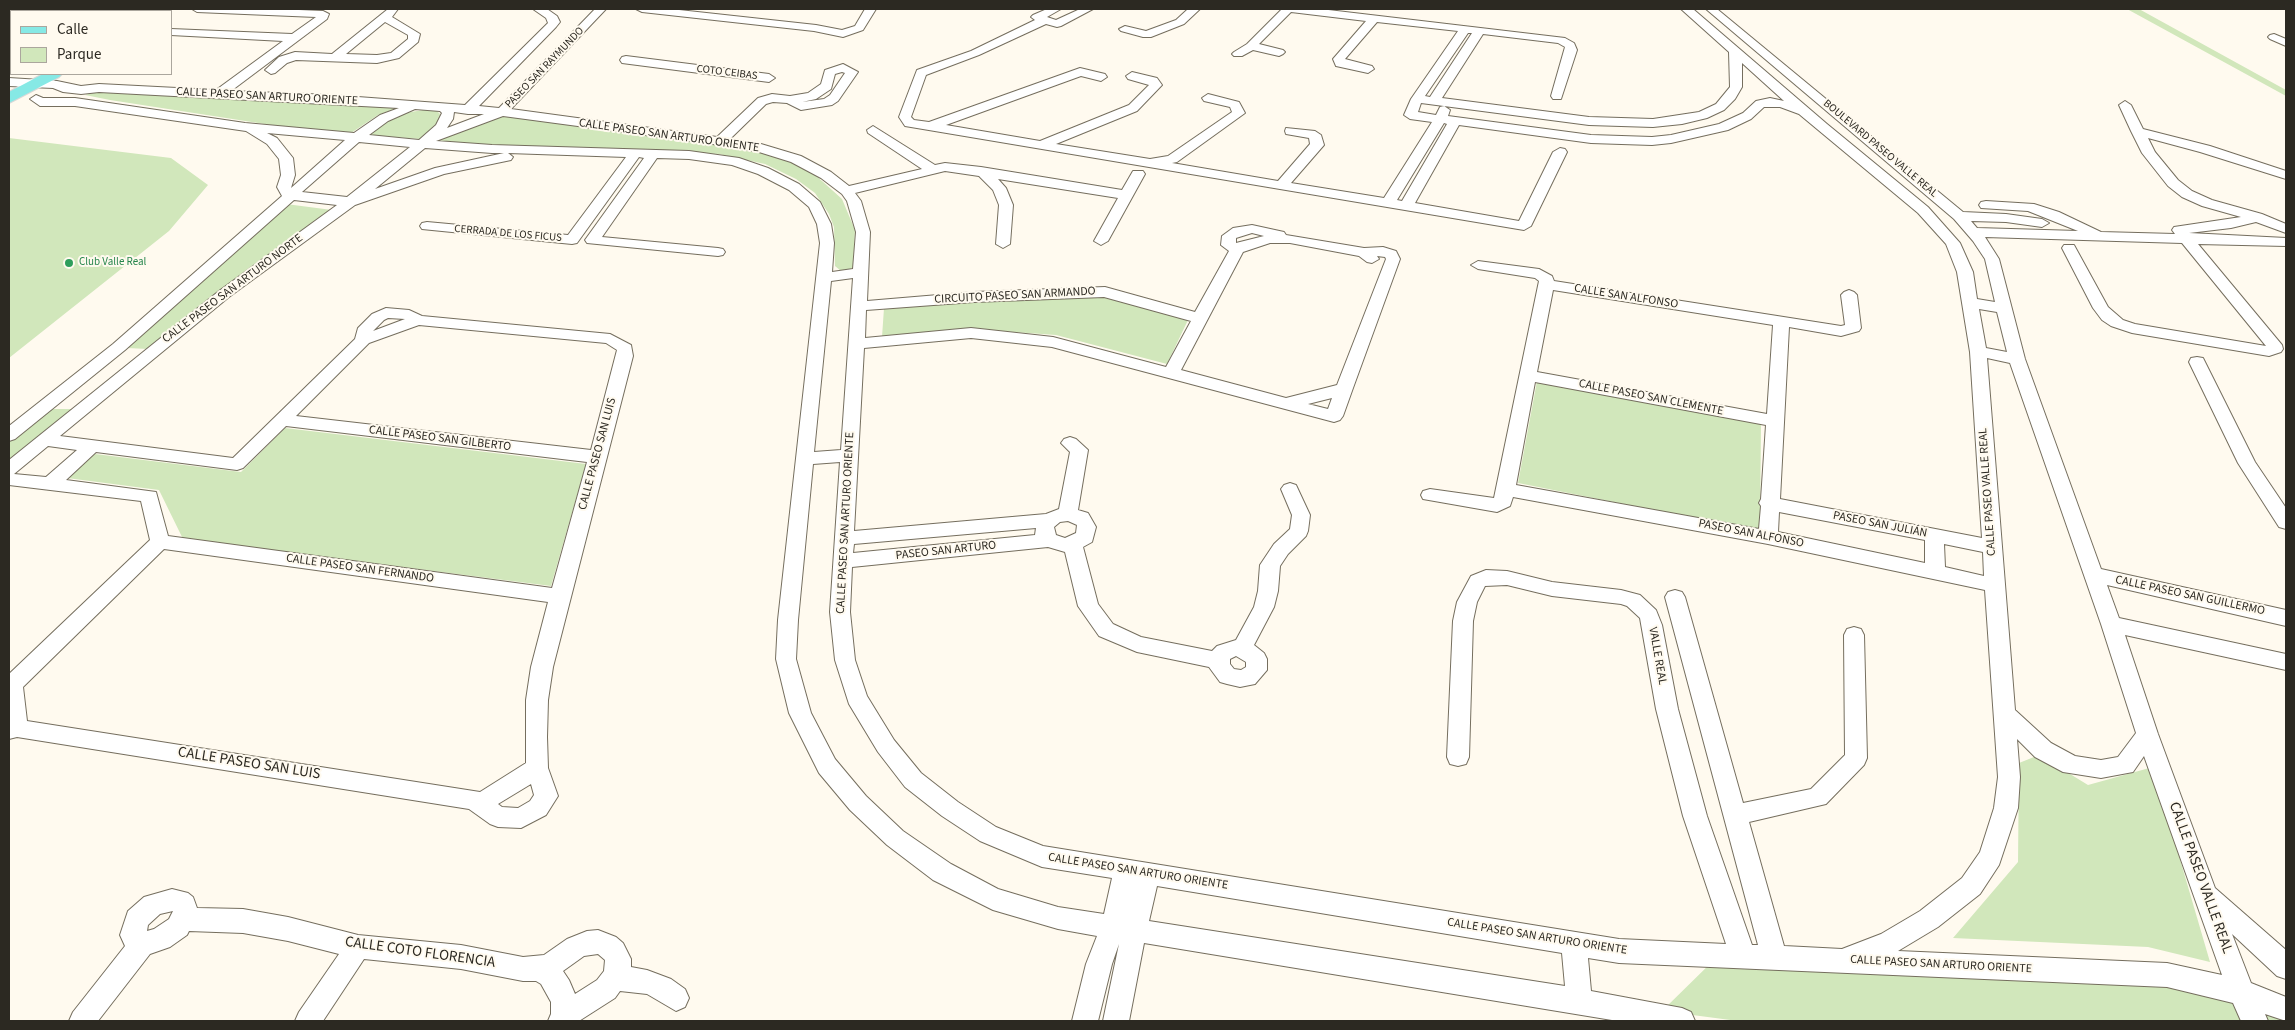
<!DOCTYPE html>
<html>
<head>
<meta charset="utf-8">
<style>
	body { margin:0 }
	#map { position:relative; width:2295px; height:1030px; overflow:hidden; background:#fffaef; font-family:"Source Sans 3",sans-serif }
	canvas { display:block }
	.frame { position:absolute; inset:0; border:10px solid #2c2922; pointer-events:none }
	.legend { position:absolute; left:10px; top:10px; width:162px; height:65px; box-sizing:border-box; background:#fffaef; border:1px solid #aba69d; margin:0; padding:6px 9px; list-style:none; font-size:15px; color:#2c2922 }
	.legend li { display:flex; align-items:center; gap:10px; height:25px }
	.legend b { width:25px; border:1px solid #aba69d }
</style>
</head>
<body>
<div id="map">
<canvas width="2295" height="1030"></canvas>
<div class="frame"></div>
<ul class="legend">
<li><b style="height:6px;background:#86e9e5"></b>Calle</li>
<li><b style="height:14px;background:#d1e7bb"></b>Parque</li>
</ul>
</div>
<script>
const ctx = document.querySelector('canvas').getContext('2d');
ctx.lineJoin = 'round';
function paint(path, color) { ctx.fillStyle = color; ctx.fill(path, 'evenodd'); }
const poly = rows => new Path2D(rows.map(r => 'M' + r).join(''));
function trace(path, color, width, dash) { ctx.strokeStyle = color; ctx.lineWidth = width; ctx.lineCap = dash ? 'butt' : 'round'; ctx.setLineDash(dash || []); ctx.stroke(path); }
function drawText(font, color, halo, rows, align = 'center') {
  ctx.font = font + ' "Source Sans 3",sans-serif'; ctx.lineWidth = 4; ctx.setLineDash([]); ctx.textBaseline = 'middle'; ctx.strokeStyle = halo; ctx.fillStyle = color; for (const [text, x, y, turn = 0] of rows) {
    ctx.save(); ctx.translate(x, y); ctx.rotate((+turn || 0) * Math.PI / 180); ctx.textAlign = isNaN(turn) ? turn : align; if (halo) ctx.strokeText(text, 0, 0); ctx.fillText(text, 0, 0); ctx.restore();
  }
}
const green = poly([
	[2127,9,2139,9,2286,90,2286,96],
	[96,92,400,107,378,115,351,133,297,129,110,100,85,95],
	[429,109,437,111,441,115,441,119,420,139,368,135,382,123,405,113],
	[502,116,729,147,761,152,785,160,812,172,842,199,855,230,853,268,841,271,835,266,834,227,829,214,815,193,796,179,765,164,719,154,698,153,474,144,435,140],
	[9,138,171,158,208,185,169,231,9,358],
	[286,204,332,210,148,349,127,348],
	[1098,296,1188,320,1167,364,1056,335,971,329,882,337,884,308,967,301],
	[1537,381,1761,421,1760,531,1518,483],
	[43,409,74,409,9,463,9,437],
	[285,428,586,464,551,586,183,539,159,490,67,478,95,454,241,472],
	[2039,755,2088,785,2153,767,2210,962,2148,947,1953,938,2018,862,2019,763],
	[1717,957,2179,985,2268,1008,2286,1015,2286,1021,1738,1021,1662,1011]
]);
const minor = poly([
	[46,9,61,9,59,11,45,11,46,9],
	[192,9,275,9,323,11,329,14,327,19,231,91,331,95,465,105,548,23,546,18,533,9,547,9,557,16,560,22,556,27,479,106,499,108,595,9,606,9,511,109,717,137,758,98,772,94,790,96,808,93,821,84,825,70,843,64,858,72,838,101,832,105,801,110,787,103,773,102,766,104,730,139,761,144,801,156,831,172,849,186,922,169,868,133,867,130,873,126,935,165,945,163,981,167,1122,190,1133,171,1143,171,1145,174,1108,241,1101,245,1094,241,1118,198,998,179,1006,188,1013,205,1010,244,1003,248,996,244,999,205,993,190,979,176,945,171,855,193,861,201,870,232,867,301,974,292,1105,287,1195,312,1229,251,1221,245,1222,236,1233,228,1252,225,1284,232,1286,235,1364,248,1383,247,1396,251,1400,259,1353,388,1343,416,1340,420,1334,422,1052,347,971,338,864,348,854,531,1046,514,1059,509,1070,452,1061,443,1064,439,1070,437,1076,439,1088,450,1078,510,1088,513,1096,527,1092,542,1083,547,1098,604,1113,624,1141,637,1212,651,1217,646,1236,640,1254,607,1258,591,1260,565,1274,544,1290,529,1292,515,1281,489,1284,485,1290,483,1296,485,1310,515,1308,531,1306,536,1288,554,1280,566,1278,591,1274,607,1254,645,1264,653,1267,659,1267,670,1255,684,1240,687,1227,684,1220,682,1209,667,1137,652,1099,636,1078,606,1065,552,1048,547,852,567,850,612,855,660,867,696,894,740,921,773,958,802,996,827,1043,846,1619,939,1726,944,1683,816,1656,709,1640,618,1627,606,1621,604,1552,596,1507,585,1485,586,1477,602,1473,621,1469,757,1466,764,1458,766,1450,764,1447,757,1453,621,1457,602,1471,576,1486,570,1507,571,1552,582,1621,590,1640,595,1656,610,1662,625,1678,709,1707,816,1752,945,1758,945,1665,597,1668,592,1675,590,1682,592,1685,597,1743,803,1811,789,1845,755,1844,635,1847,629,1854,627,1861,629,1864,635,1867,758,1864,765,1826,804,1749,822,1784,946,1842,949,1881,934,1920,911,1962,878,1980,852,1994,808,1998,777,1985,590,1768,544,1513,497,1510,506,1497,512,1423,499,1421,495,1423,491,1430,489,1494,498,1539,281,1535,278,1478,269,1471,265,1478,261,1539,269,1552,276,1554,281,1841,326,1845,325,1841,295,1844,292,1849,290,1854,292,1857,295,1861,328,1859,331,1841,336,1789,327,1780,499,1982,538,1970,352,1957,272,1946,244,1918,213,1799,114,1780,107,1764,107,1751,119,1728,130,1671,143,1652,145,1591,143,1459,125,1415,203,1519,221,1553,152,1560,148,1565,149,1567,152,1531,226,1524,230,905,126,899,117,917,70,971,51,1035,20,1031,17,1033,15,1047,9,1061,9,1047,17,1056,20,1080,9,1093,9,1061,26,1057,27,1046,24,979,55,926,75,911,117,914,120,929,122,1080,68,1105,74,1107,77,1101,81,1081,76,946,125,1040,141,1129,105,1149,85,1128,79,1126,76,1132,72,1157,78,1162,85,1137,111,1056,144,1150,159,1168,156,1232,112,1230,107,1204,101,1202,98,1208,94,1239,102,1245,113,1177,162,1172,163,1278,181,1310,144,1309,138,1286,134,1285,131,1286,128,1315,131,1321,135,1324,145,1291,183,1384,198,1432,122,1410,119,1404,115,1411,99,1458,31,1377,22,1345,59,1372,66,1374,69,1368,73,1336,66,1333,59,1366,21,1291,12,1259,44,1283,50,1285,52,1283,54,1279,56,1253,50,1242,56,1234,56,1232,54,1234,52,1247,44,1282,9,1320,9,1565,38,1574,43,1577,50,1561,99,1553,99,1551,96,1565,47,1558,43,1483,34,1442,98,1589,117,1653,119,1699,112,1716,104,1730,87,1729,52,1681,9,1693,9,1827,124,1928,207,1960,243,1973,272,1977,299,1995,302,1985,259,1973,241,1954,219,1706,9,1717,9,1963,212,2006,214,2042,219,2049,223,2042,227,2006,222,1971,221,1977,228,2078,231,2028,211,1981,208,1979,205,1981,202,1986,201,2034,204,2059,212,2101,232,2175,234,2172,230,2174,227,2241,217,2202,206,2182,197,2168,186,2142,153,2131,131,2119,105,2125,101,2131,105,2143,129,2210,146,2286,171,2286,179,2200,152,2148,138,2155,152,2178,180,2192,191,2212,200,2262,214,2286,224,2286,233,2256,222,2231,228,2189,233,2286,238,2286,246,2198,244,2282,345,2283,349,2281,352,2269,356,2132,333,2111,326,2102,320,2093,308,2062,248,2064,245,2074,245,2108,307,2123,320,2135,324,2266,346,2182,243,1985,237,1999,259,2025,359,2101,569,2286,610,2286,626,2107,585,2119,618,2286,654,2286,670,2125,635,2158,734,2215,888,2286,950,2286,979,2277,976,2232,934,2251,983,2286,997,2286,1021,2265,1014,2268,1021,2241,1021,2233,1003,2167,987,1619,963,1588,958,1591,991,1682,1008,1691,1012,1695,1021,1618,1021,1144,943,1129,1021,1103,1021,1119,944,1112,964,1098,1021,1072,1021,1086,964,1097,936,1058,929,993,910,933,880,887,845,850,810,819,773,789,713,776,659,778,620,820,243,817,224,809,207,789,190,758,174,732,165,689,159,657,158,602,237,718,248,723,249,725,252,723,255,718,256,587,243,585,240,644,158,639,157,577,243,572,244,422,229,420,226,422,223,427,222,568,235,626,157,508,153,513,157,511,160,444,174,355,205,229,297,60,436,233,458,355,339,358,328,372,314,386,308,409,310,422,316,610,334,631,345,633,356,553,667,548,700,547,737,548,768,558,796,546,815,521,828,498,827,490,824,469,809,17,737,9,739,9,674,150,540,141,501,9,485,9,460,219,291,337,205,294,200,125,350,15,439,9,441,9,426,113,344,282,196,277,187,281,175,279,159,267,144,246,131,75,106,40,106,30,99,36,95,43,98,75,98,245,123,354,133,380,115,399,108,99,92,81,94,63,92,53,88,9,86,9,78,57,81,81,86,99,84,216,90,283,41,171,35,171,29,292,34,316,17,197,12,192,9],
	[1468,33,1472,33,1430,97,1425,96,1468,33],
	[1742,63,1784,101,1770,98,1756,101,1743,113,1719,124,1671,135,1652,137,1591,135,1448,116,1450,110,1444,106,1440,107,1436,115,1418,112,1421,103,1589,125,1653,127,1682,124,1707,118,1724,110,1735,99,1742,87,1742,63],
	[842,72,845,73,830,95,824,99,802,102,816,99,831,89,835,74,842,72],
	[415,109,440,111,442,113,436,125,419,140,369,135,388,121,415,109],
	[454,112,468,114,484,114,447,128,453,119,454,112],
	[503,116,720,145,759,152,791,162,821,178,842,194,847,201,856,232,853,269,832,272,834,243,831,224,820,202,799,184,768,168,739,158,689,151,492,145,436,141,503,116],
	[1444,123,1447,124,1402,201,1397,200,1444,123],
	[267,133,345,140,291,188,295,175,293,158,277,138,267,133],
	[359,142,410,147,347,197,302,192,359,142],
	[425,148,492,153,504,153,435,168,375,189,425,148],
	[1252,233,1264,236,1236,243,1236,238,1252,233],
	[1270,243,1290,243,1359,256,1367,262,1372,263,1379,259,1377,256,1385,257,1386,259,1337,385,1286,398,1181,370,1243,252,1270,243],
	[853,278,841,450,814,452,831,281,853,278],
	[1553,290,1773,325,1767,414,1537,372,1553,290],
	[1104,297,1191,321,1166,367,1053,337,971,328,865,338,866,310,974,302,1104,297],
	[1979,309,1997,312,2007,352,1986,348,1979,309],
	[388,318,405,319,373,331,384,320,388,318],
	[419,325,606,343,617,350,591,450,296,416,369,343,419,325],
	[1987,358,2010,363,2101,624,2136,733,2118,757,2101,760,2075,756,2051,743,2015,710,1987,358],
	[1535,382,1766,425,1761,499,1759,503,1761,506,1759,529,1516,485,1535,382],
	[1332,398,1328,409,1308,404,1332,398],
	[286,426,587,462,552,588,168,536,156,492,66,480,96,452,237,470,243,468,286,426],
	[48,446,77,450,46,477,14,474,48,446],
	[840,462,830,612,835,660,849,704,878,752,905,787,942,816,980,841,1042,867,1112,878,1104,914,1058,907,998,889,951,864,903,831,866,796,835,759,811,713,796,659,798,620,813,464,840,462],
	[1779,512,1925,540,1925,563,1778,532,1779,512],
	[1068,521,1077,525,1076,533,1065,538,1056,535,1054,527,1060,522,1068,521],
	[1036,528,1035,535,853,553,854,544,1036,528],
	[1944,544,1983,552,1984,576,1945,567,1944,544],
	[164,549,548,602,531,667,526,700,526,763,480,792,27,721,23,687,164,549],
	[1236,656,1246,662,1246,667,1241,670,1234,669,1230,664,1230,659,1236,656],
	[2017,739,2035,757,2063,772,2101,778,2133,772,2144,756,2222,975,2167,963,1898,951,1938,927,1980,894,1999,865,2018,808,2020,777,2017,739],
	[531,784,534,795,530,801,518,808,502,807,498,804,531,784],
	[1157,886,1562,953,1565,986,1149,921,1157,886],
	[388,9,398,9,392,17,420,34,418,42,399,58,377,63,296,60,287,63,275,73,271,74,265,70,279,57,295,52,332,54,388,9],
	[385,22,408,35,408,39,391,53,377,55,346,54,385,22],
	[636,9,670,9,816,25,842,30,855,26,865,9,876,9,863,30,843,37,814,31,642,12,636,9],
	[1188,9,1200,9,1184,24,1151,37,1143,37,1121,31,1119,29,1125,26,1146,31,1176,20,1188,9],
	[9,27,11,27,11,35,9,35,9,27],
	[2274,34,2286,39,2286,46,2270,39,2268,37,2270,35,2274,34],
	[626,56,769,74,775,78,769,82,622,63,620,60,622,57,626,56],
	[2197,357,2203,358,2255,462,2286,508,2286,529,2279,527,2238,463,2189,362,2191,358,2197,357],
	[172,889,188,893,193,897,197,908,243,909,288,917,358,935,461,945,523,957,544,955,567,939,587,931,598,930,616,937,623,943,631,959,631,967,647,970,671,979,685,989,689,998,685,1007,676,1011,647,994,620,991,615,998,579,1021,548,1021,551,1014,551,1002,541,984,536,981,523,981,461,969,364,959,323,1021,295,1021,299,1012,339,954,288,941,243,933,189,931,187,935,170,947,150,954,98,1021,69,1021,73,1012,125,946,120,935,128,911,144,897,172,889],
	[173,911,169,919,154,929,147,931,148,925,160,914,173,911],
	[598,954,605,960,604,971,597,980,575,994,569,980,563,971,584,956,598,954]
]);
const major = poly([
	[148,9,167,9,169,11,150,11,148,9],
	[43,74,62,74,59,77,9,103,9,92,43,74]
]);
const markers = [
	[69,263,5,"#2e9e5b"]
];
const farStreetnames = [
	["PASEO SAN RAYMUNDO",545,68,-46],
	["COTO CEIBAS",727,73,7],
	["BOULEVARD PASEO VALLE REAL",1880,149,40],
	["CERRADA DE LOS FICUS",508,234,5]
];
const farLeisurenames = [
	["Club Valle Real",79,263]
];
const streetNames = [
	["CALLE PASEO SAN ARTURO ORIENTE",267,97,3],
	["CALLE PASEO SAN ARTURO ORIENTE",669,136,8],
	["CALLE PASEO SAN ARTURO NORTE",233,289,-37],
	["CIRCUITO PASEO SAN ARMANDO",1015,296,-3],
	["CALLE SAN ALFONSO",1626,297,9],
	["CALLE PASEO SAN CLEMENTE",1651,398,11],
	["CALLE PASEO SAN GILBERTO",440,439,7],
	["CALLE PASEO SAN LUIS",598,454,-75],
	["CALLE PASEO VALLE REAL",1988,492,-94],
	["CALLE PASEO SAN ARTURO ORIENTE",846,523,-87],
	["PASEO SAN JULIÁN",1880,525,11],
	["PASEO SAN ALFONSO",1751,534,11],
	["PASEO SAN ARTURO",946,551,-6],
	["CALLE PASEO SAN FERNANDO",360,569,8],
	["CALLE PASEO SAN GUILLERMO",2190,596,12],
	["VALLE REAL",1657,656,80],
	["CALLE PASEO SAN ARTURO ORIENTE",1138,872,9],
	["CALLE PASEO SAN ARTURO ORIENTE",1537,937,9],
	["CALLE PASEO SAN ARTURO ORIENTE",1941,965,3]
];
const nearStreetnames = [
	["CALLE PASEO SAN LUIS",249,764,9],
	["CALLE PASEO VALLE REAL",2200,878,70],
	["CALLE COTO FLORENCIA",420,953,8]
];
paint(green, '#d1e7bb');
trace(minor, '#756e5e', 2);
trace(major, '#d9d8d7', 2);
paint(minor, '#fff');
paint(major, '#86e9e5');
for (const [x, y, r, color] of markers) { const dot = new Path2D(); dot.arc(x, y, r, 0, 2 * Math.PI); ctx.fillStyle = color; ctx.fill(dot); trace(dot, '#fffaef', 2); }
drawText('11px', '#2c2922', '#fffaef', farStreetnames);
drawText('11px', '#27864d', '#fffaef', farLeisurenames, 'left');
drawText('12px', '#2c2922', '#fffaef', streetNames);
drawText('15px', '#2c2922', '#fffaef', nearStreetnames);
</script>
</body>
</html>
